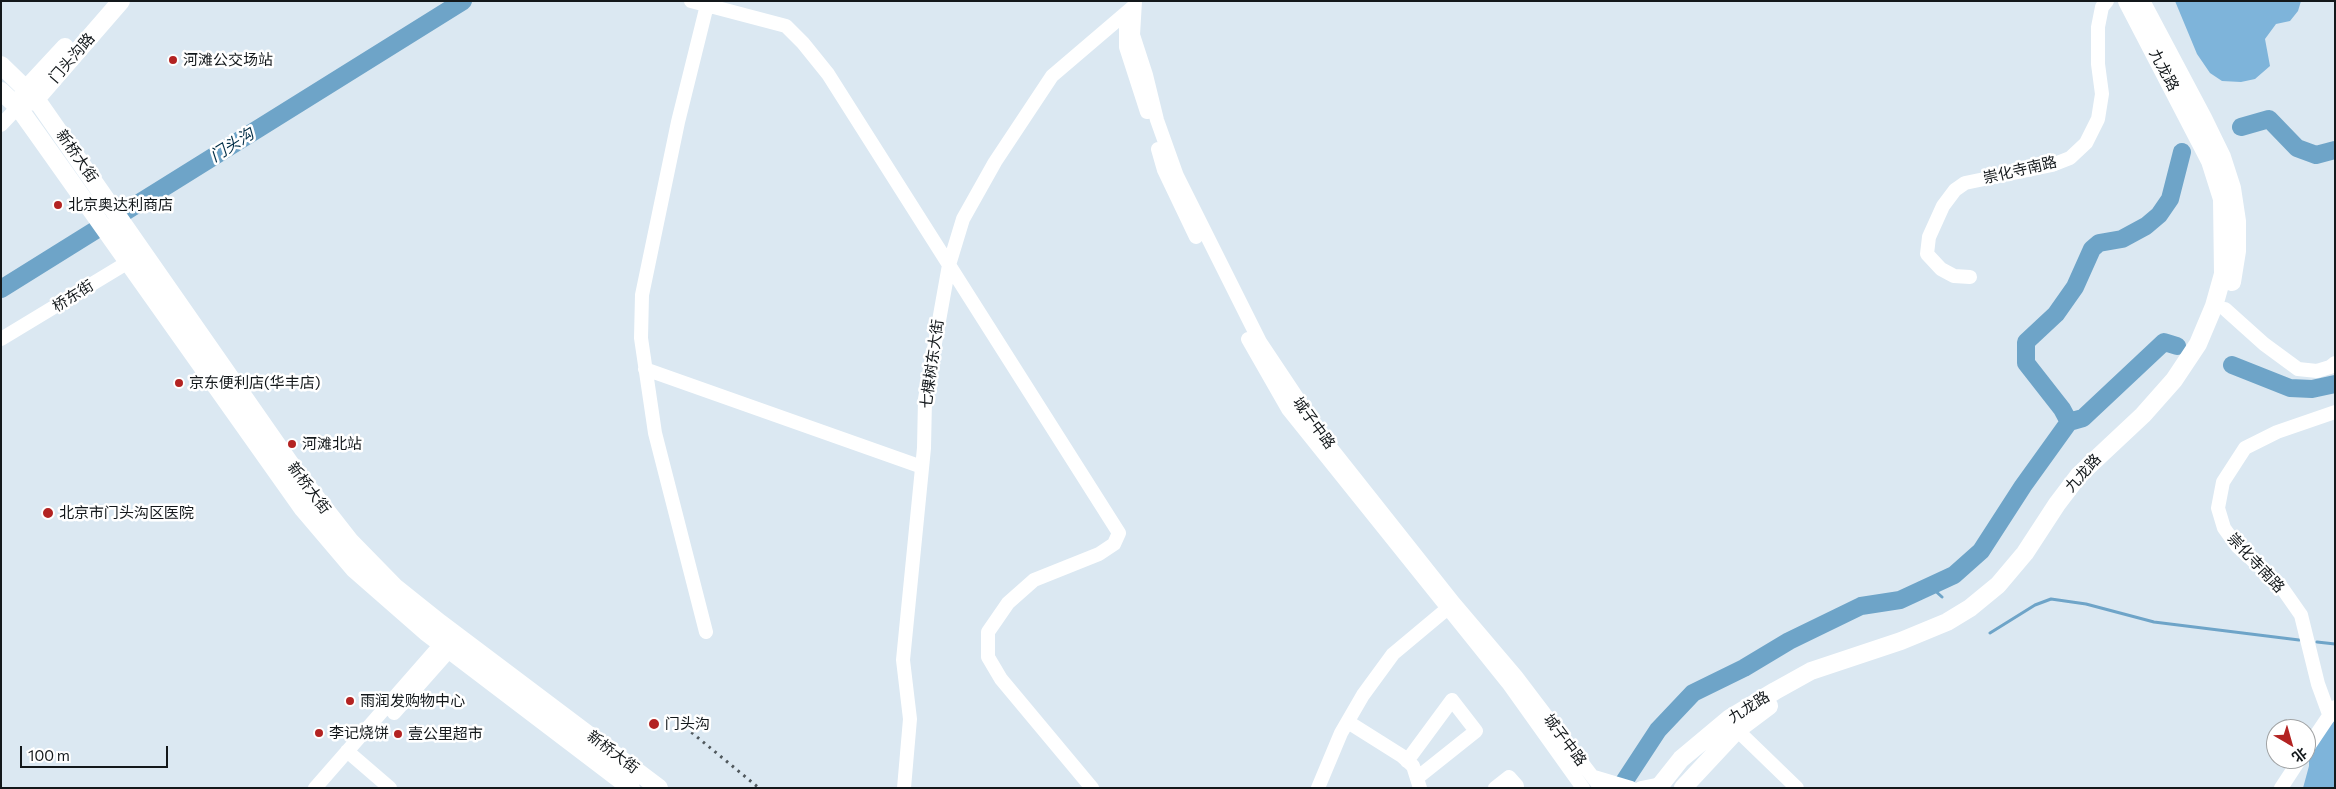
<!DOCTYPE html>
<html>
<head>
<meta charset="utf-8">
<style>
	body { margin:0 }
	#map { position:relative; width:2336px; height:789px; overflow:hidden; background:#dbe8f2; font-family:Commissioner,"Noto Sans SC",sans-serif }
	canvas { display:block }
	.frame { position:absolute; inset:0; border:2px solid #13181b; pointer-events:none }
	.north { position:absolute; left:2266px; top:719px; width:50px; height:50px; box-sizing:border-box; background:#fff; border:1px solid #a1a3a4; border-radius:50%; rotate:142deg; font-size:14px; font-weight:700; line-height:20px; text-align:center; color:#13181b }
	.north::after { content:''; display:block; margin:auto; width:18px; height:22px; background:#b32322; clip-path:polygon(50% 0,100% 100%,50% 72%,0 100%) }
	.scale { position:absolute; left:20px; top:746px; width:148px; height:22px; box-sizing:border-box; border:2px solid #13181b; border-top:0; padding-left:6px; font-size:15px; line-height:18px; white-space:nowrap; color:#13181b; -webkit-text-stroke:4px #fff; paint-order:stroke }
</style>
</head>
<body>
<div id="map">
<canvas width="2336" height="789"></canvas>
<div class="frame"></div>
<div class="north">北</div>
<div class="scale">100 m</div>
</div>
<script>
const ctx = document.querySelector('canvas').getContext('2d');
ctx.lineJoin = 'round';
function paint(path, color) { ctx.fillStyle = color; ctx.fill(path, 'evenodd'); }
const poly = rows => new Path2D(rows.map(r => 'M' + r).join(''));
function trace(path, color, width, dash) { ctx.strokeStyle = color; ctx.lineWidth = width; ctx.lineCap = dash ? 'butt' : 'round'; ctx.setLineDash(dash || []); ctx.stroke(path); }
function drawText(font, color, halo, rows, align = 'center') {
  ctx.font = font + ' Commissioner,"Noto Sans SC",sans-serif'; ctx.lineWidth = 5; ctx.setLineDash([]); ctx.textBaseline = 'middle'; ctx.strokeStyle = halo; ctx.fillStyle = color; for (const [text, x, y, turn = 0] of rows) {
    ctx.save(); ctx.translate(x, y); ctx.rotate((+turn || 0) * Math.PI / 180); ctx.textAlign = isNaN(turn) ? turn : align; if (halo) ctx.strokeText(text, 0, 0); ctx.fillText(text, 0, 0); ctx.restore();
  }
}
const forest = poly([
	[2175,1,2301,1,2298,11,2290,21,2276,24,2265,39,2270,66,2255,79,2241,82,2222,81,2210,73,2197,54],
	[2335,720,2335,788,2303,788,2309,766,2309,755,2321,735]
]);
const stream = poly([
	[1930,586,1942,597],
	[1990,633,2035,605,2051,599,2086,604,2154,622,2299,640],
	[2317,642,2335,644]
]);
const river = poly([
	[2241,127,2269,119,2297,148,2316,155,2335,150],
	[1,289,463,1],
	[2232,365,2290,388,2312,389,2335,384],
	[2069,422,2062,409,2026,363,2026,342,2056,314,2075,287,2092,249,2099,243,2122,239,2146,226,2159,215,2170,199,2182,152],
	[1620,788,1658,730,1693,693,1744,668,1789,641,1861,606,1900,600,1954,575,1981,551,2023,486,2069,422,2083,418,2164,342,2177,346]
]);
const minor = poly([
	[691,1,786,26,803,43,828,74,1119,533,1114,544,1099,554,1034,580,1008,603,988,632,988,657,1001,679,1092,788],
	[1135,1,1133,35,1146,75,1157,120,1177,176,1260,342,1328,444,1454,603,1516,676,1601,788],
	[1126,27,1126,47,1147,112],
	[1,125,18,107],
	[1158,149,1164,170,1196,237],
	[1970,277,1954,276,1941,269,1927,254,1929,237,1943,206,1955,190,1965,183,2052,165,2070,158,2086,143,2098,119,2102,94,2098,64,2098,27,2102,7,2107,1],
	[2225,309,2264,344,2298,369,2317,371,2330,367,2335,363],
	[1,339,135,258],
	[1248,339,1288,409,1508,683,1583,788],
	[645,369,922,467],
	[706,632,655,433,641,338,642,295,678,122,708,1],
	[394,713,456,643],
	[2329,714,2318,684,2301,615,2280,585,2237,546,2224,528,2218,508,2223,482,2245,448,2277,432,2335,412],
	[1348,722,1402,756,1413,766,1420,788],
	[1737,730,1797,788],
	[2306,750,2335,707],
	[347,751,390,788],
	[1407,761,1452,700,1476,731,1417,778],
	[1594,777,1631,788],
	[315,788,448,636],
	[904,788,910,719,903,660,924,448,925,399,949,265,963,219,995,162,1052,76,1134,6],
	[1318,788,1341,733,1363,695,1393,654,1454,603],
	[1495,788,1509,777,1517,786,1515,788],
	[1641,788,1661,784],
	[2281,788,2300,759]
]);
const major = poly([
	[2141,1,2203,118,2222,157,2232,188,2237,221,2237,251,2232,282],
	[1,65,36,99,296,472,350,541,395,587,440,623,659,788],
	[1,91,18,107,38,135,303,509,354,569,426,632,631,788],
	[21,99,26,89,65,47],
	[27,103,36,99,121,1],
	[1658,788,1681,759,1730,718,1775,691,1811,671,1901,641,1947,622,1970,608,1998,585,2025,553,2057,504,2079,475,2143,415,2174,380,2198,344,2214,306,2223,274,2222,199,2210,161,2127,1],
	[1683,788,1737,730,1769,706]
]);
const rail = poly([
	[674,718,759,788]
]);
const markers = [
	[173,60,5,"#b32322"],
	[58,205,5,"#b32322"],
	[179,383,5,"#b32322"],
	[292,444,5,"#b32322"],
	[48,513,6,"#b32322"],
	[350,701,5,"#b32322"],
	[654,724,6,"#b32322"],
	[319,733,5,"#b32322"],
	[398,734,5,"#b32322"]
];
const streetNames = [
	["门头沟路",72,58,-49],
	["九龙路",2164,70,62],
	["新桥大街",77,156,55],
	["崇化寺南路",2020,170,-13],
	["桥东街",73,296,-32],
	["七棵树东大街",932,364,-82],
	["城子中路",1314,423,54],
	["九龙路",2083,473,-48],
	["新桥大街",309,488,53],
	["崇化寺南路",2256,563,47],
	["九龙路",1749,707,-32],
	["城子中路",1565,740,53],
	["新桥大街",613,752,37]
];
const poiNames = [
	["河滩公交场站",183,60],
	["北京奥达利商店",68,205],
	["京东便利店(华丰店)",189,383],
	["河滩北站",302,444],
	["北京市门头沟区医院",59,513],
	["雨润发购物中心",360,701],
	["门头沟",665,724],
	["李记烧饼",329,733],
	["壹公里超市",408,734]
];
const waterNames = [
	["门头沟",232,145,-32]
];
paint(forest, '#7eb4da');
trace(stream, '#6ea4c8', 3);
trace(river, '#6ea4c8', 18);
trace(minor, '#fff', 14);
trace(major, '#fff', 18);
trace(rail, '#50585d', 3, [2.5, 5]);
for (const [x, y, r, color] of markers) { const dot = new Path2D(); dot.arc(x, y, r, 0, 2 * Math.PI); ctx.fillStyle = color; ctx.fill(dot); trace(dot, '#fff', 2); }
drawText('15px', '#13181b', '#fff', streetNames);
drawText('15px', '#13181b', '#fff', poiNames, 'left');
drawText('italic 16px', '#002d46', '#fff', waterNames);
</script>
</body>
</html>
